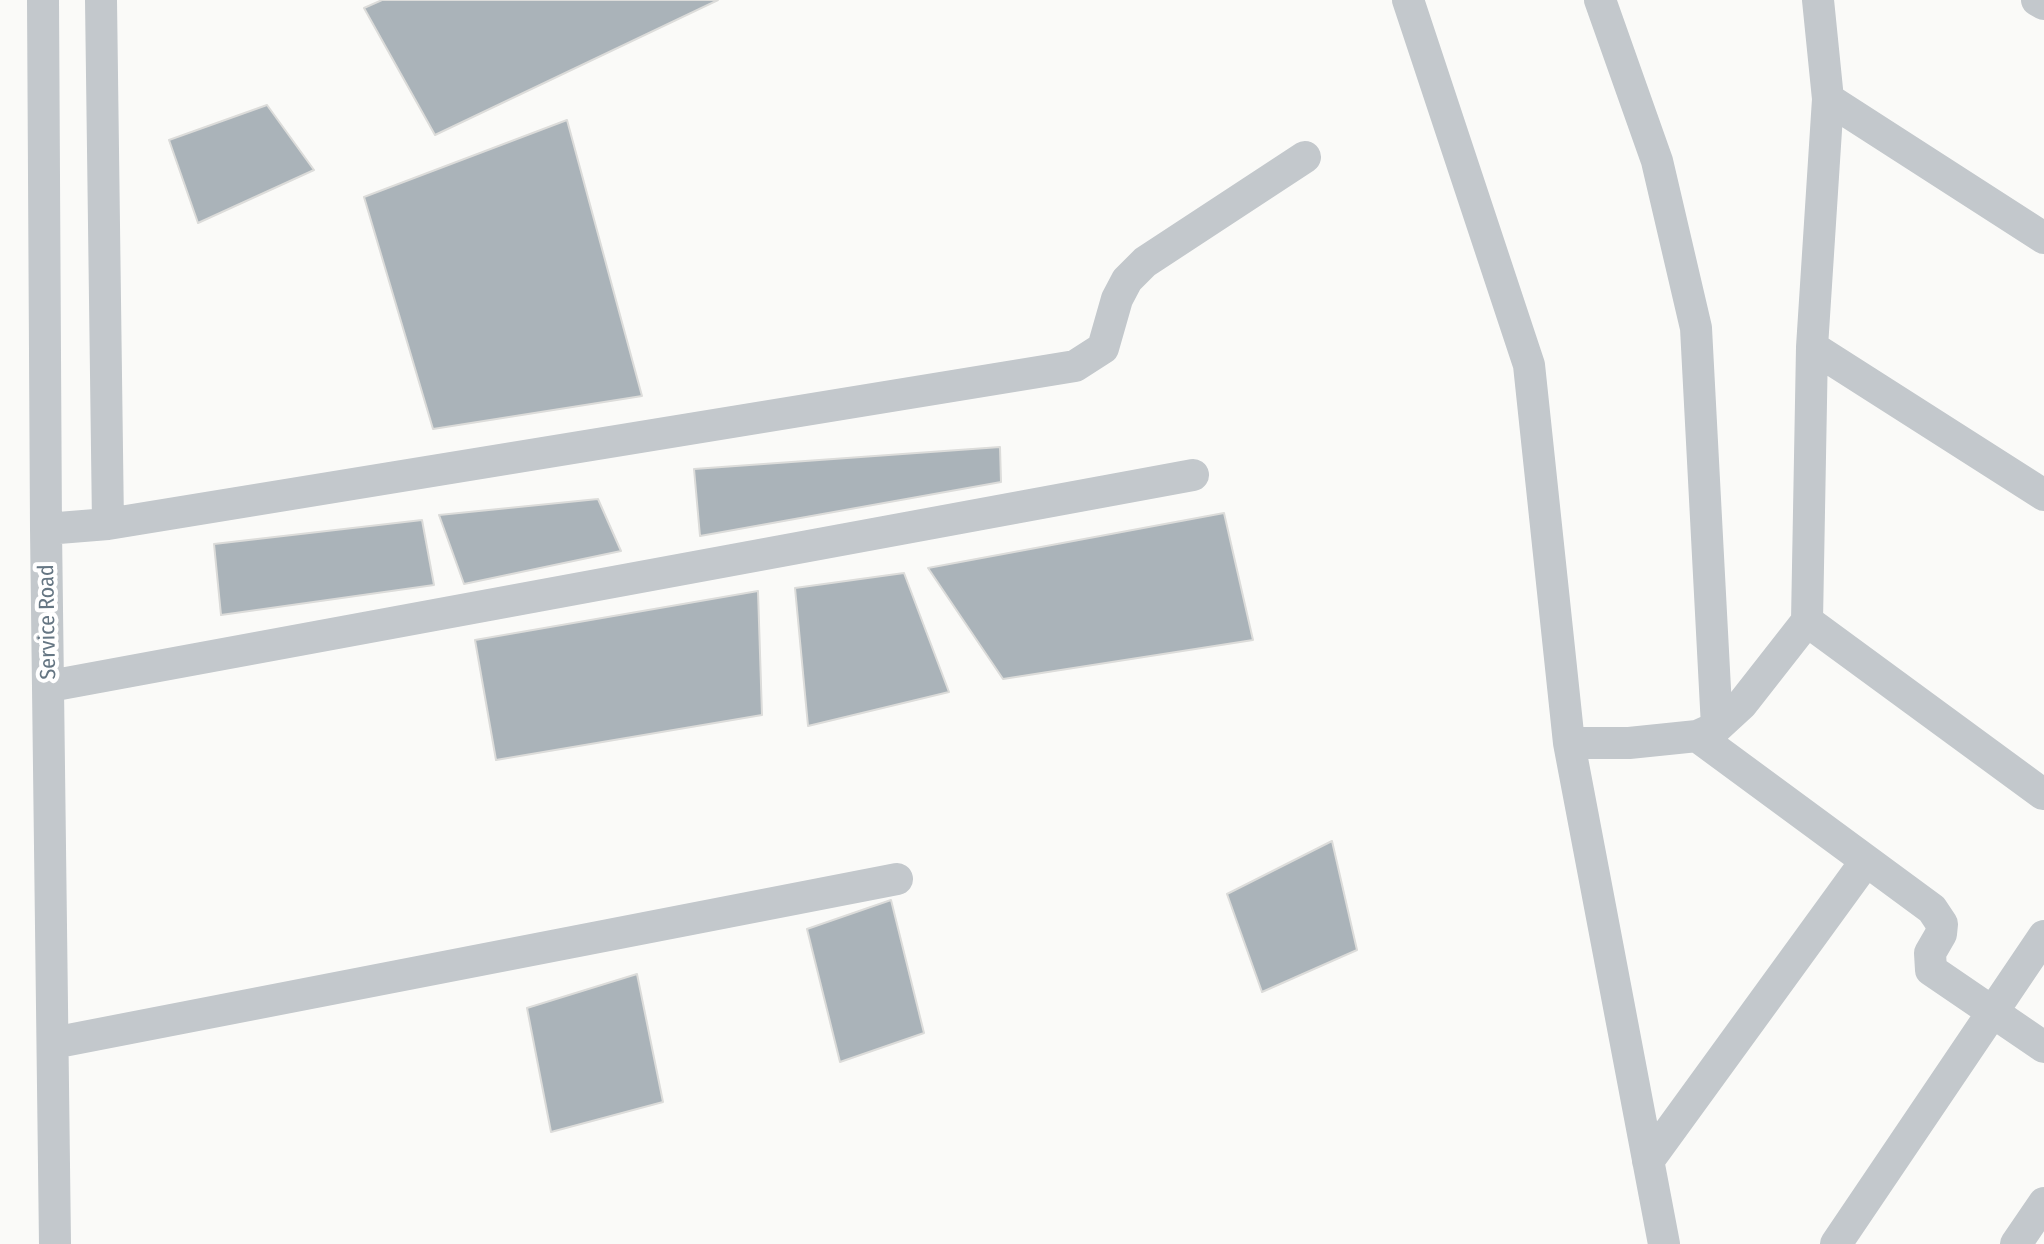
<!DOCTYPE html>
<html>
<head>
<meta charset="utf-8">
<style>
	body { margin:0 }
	canvas { display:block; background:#fafaf8 }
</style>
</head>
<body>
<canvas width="2044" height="1244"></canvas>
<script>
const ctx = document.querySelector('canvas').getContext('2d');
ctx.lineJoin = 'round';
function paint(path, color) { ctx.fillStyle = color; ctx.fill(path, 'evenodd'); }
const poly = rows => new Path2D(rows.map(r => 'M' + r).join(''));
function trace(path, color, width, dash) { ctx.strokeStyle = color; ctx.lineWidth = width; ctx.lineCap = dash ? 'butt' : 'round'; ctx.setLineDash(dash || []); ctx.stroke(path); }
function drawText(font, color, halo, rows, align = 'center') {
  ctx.font = font + ' "Fira Sans Condensed",sans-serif'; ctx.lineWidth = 8; ctx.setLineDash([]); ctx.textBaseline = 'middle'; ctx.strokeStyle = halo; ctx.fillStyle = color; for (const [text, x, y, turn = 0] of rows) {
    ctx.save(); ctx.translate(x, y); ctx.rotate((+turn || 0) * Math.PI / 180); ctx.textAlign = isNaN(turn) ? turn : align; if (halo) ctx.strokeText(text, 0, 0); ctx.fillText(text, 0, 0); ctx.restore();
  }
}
const building = poly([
	[382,0,718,0,435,135,364,8,382,0],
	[267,105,314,170,198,223,169,140,267,105],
	[567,120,642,396,433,429,364,197,567,120],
	[1000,447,1001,482,700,536,694,469,1000,447],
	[598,499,621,551,464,584,439,515,598,499],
	[1224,513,1253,640,1003,679,928,568,1224,513],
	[422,520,434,585,221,615,214,544,422,520],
	[904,573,949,692,808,726,795,588,904,573],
	[758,591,762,715,496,760,475,640,758,591],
	[1332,841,1357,950,1262,992,1227,894,1332,841],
	[891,900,924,1033,840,1062,807,929,891,900],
	[637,974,663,1102,551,1132,527,1008,637,974]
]);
const minor = poly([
	[43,0,46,529,55,1244],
	[101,0,108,524,1075,366,1103,348,1117,299,1127,280,1145,262,1305,157],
	[1408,0,1529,365,1569,743],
	[1600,0,1657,161,1696,328,1717,727],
	[2037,0,2044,4],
	[1828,99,2044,238],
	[1812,347,2044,495],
	[46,529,108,524],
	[1807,621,2043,794],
	[50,686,1193,475],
	[1697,736,1932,909,1942,924,1941,934,1930,953,1931,970,2044,1047],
	[53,1043,897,879],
	[1648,1161,1866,861],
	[1664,1244,1569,743,1629,743,1697,736,1717,727,1742,704,1807,621,1812,347,1828,99,1818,0],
	[1836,1244,2044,936],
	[2016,1244,2044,1203]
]);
const streetNames = [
	["Service Road",48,622,-91]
];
paint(building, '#aab3b9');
trace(building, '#dcdcda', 2);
trace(minor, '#c3c8cc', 32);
drawText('22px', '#657683', '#fff', streetNames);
</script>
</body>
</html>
